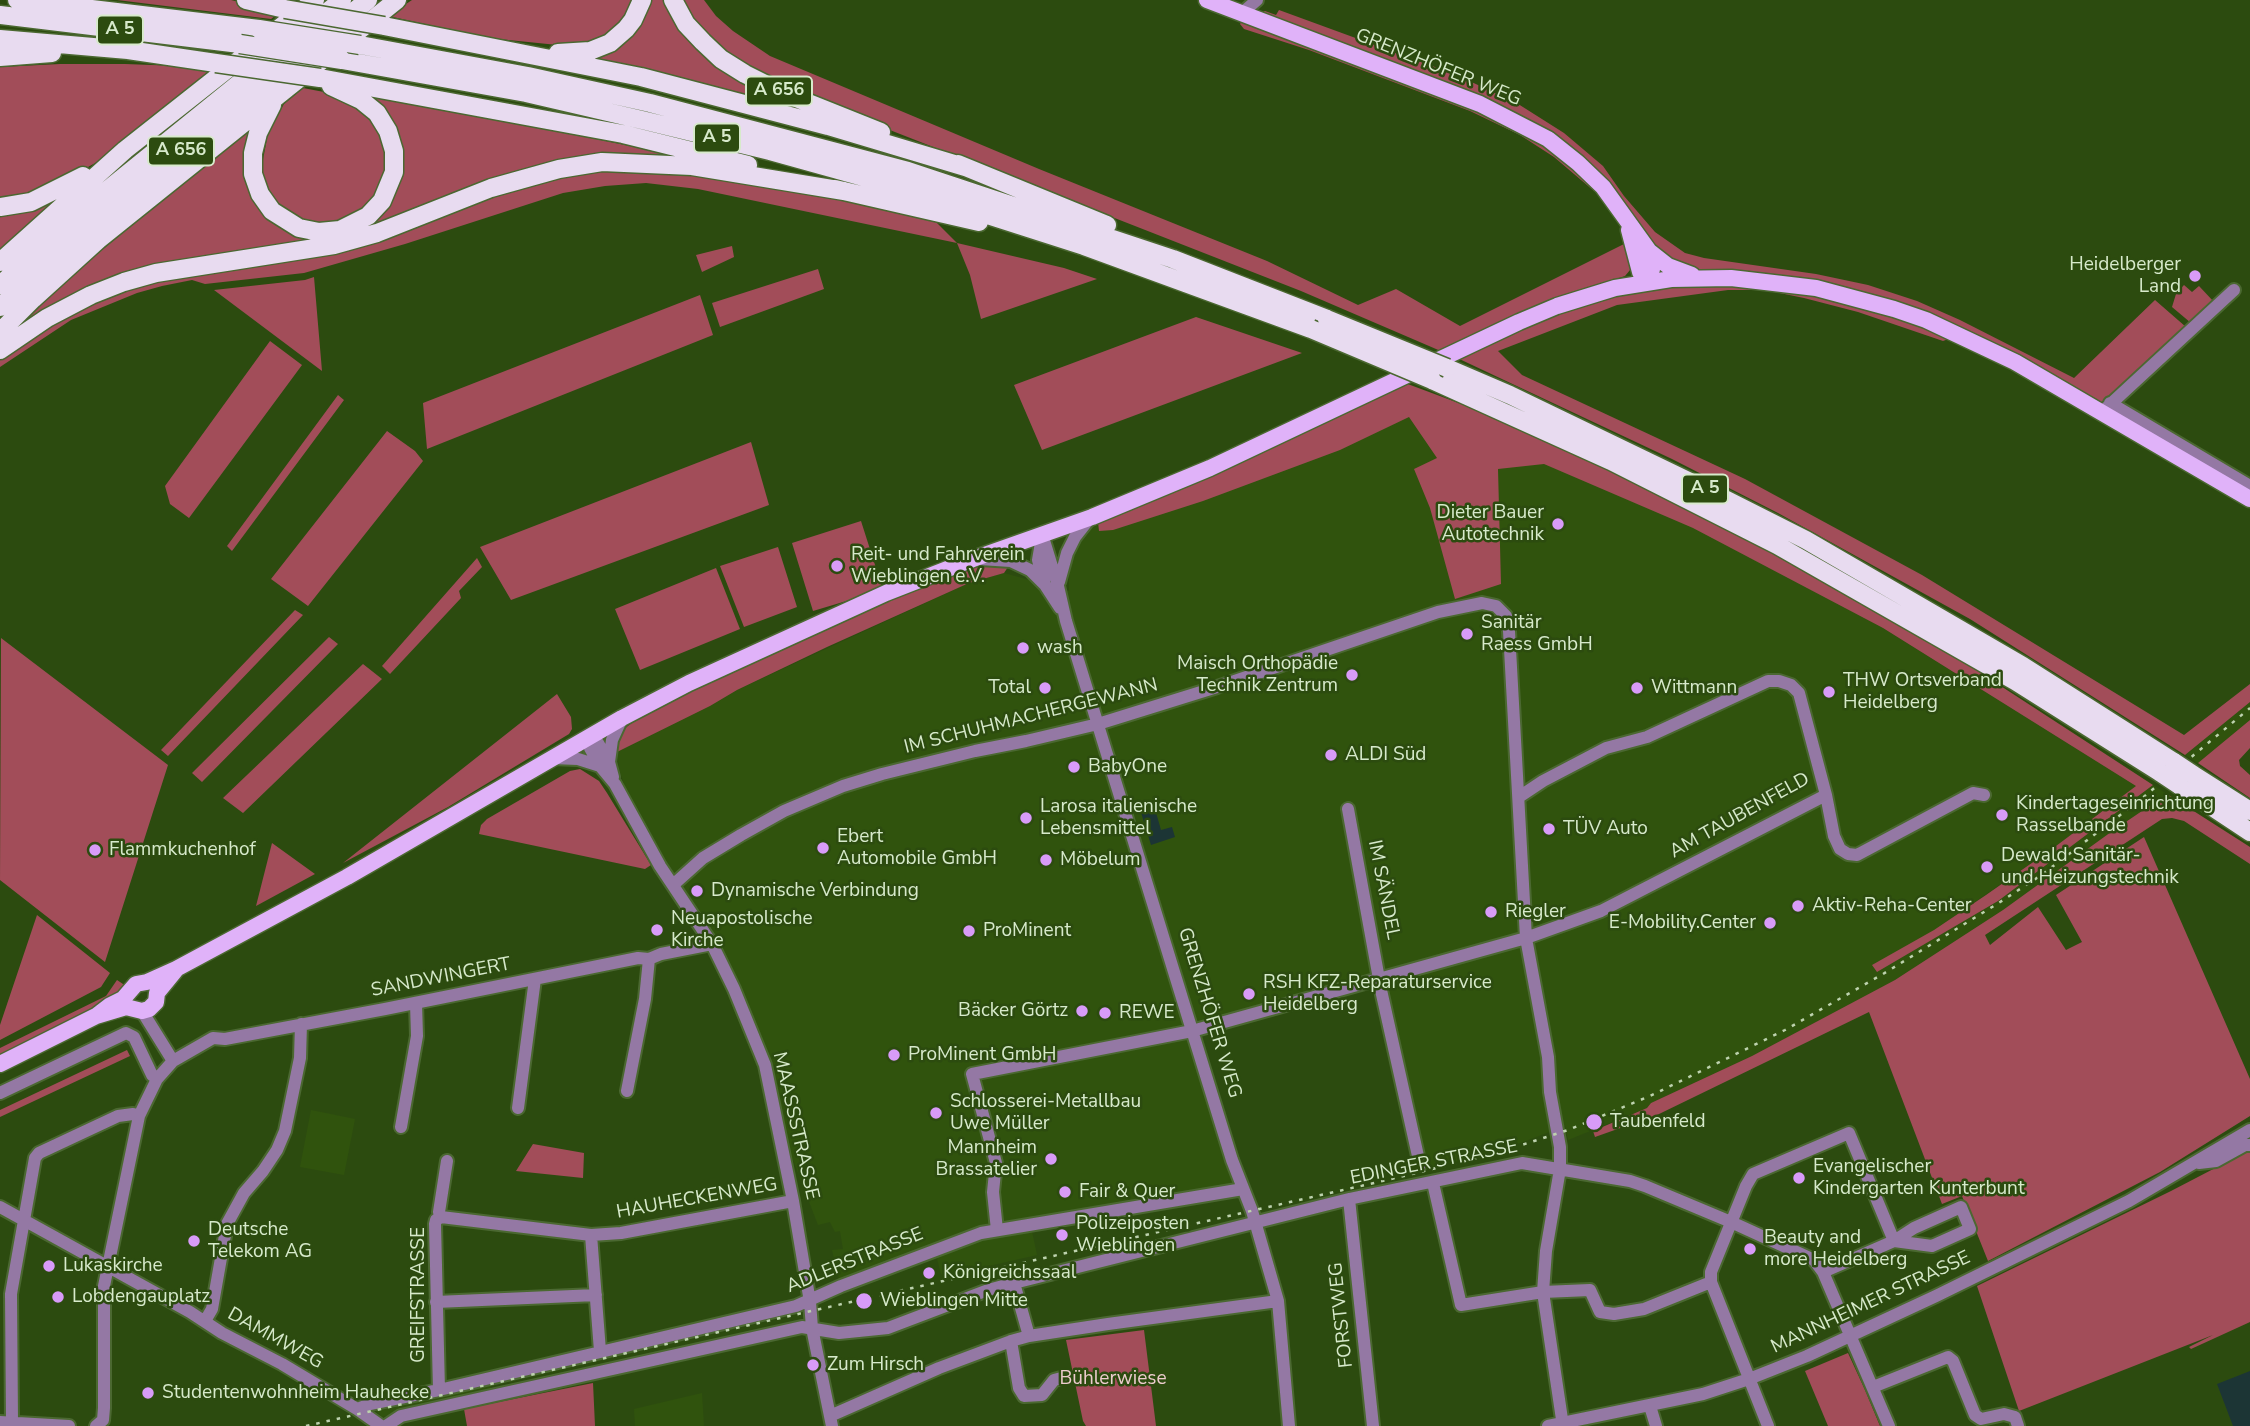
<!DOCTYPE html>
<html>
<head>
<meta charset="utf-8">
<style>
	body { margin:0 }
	canvas { display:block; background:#2c4b0f }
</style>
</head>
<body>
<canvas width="2250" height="1426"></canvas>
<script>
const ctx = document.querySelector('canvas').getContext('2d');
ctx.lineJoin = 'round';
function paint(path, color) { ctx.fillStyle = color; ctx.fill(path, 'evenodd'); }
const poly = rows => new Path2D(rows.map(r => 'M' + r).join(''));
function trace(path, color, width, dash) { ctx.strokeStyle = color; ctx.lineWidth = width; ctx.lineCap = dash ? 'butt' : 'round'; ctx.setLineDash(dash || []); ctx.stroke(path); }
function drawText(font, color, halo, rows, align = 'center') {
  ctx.font = font + ' "Nunito Sans",sans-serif'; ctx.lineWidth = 5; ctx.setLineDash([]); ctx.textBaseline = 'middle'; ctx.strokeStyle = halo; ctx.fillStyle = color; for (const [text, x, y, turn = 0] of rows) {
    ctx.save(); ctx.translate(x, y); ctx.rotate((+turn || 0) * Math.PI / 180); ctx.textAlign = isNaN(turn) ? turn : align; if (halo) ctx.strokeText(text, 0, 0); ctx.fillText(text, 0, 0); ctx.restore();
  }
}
const built = poly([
	[1405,383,1490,419,1883,628,2136,786,2056,846,1934,930,1877,972,1998,901,2153,785,2167,794,2111,832,2003,910,1895,980,1752,1056,1651,1103,1647,1108,1568,1140,1565,1126,1494,1153,1424,1169,1384,983,1201,1035,1246,1186,1030,1222,1037,1255,980,1268,941,1274,935,1251,842,1292,832,1250,843,1249,840,1231,835,1232,830,1222,818,1225,760,1074,706,942,661,876,625,787,619,769,617,752,710,706,737,690,969,583,1004,573,1069,591,1069,570,1075,548,1084,535,1098,521],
	[2250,702,2250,720,2198,763,2185,755],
	[311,1110,355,1119,344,1175,300,1167],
	[490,1383,492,1391,382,1417,373,1408],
	[702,1393,704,1426,635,1426,634,1409]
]);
const green = poly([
	[117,0,231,0,280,12,271,19],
	[412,0,665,0,772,94,800,109,697,84,583,59,593,43,577,47,489,38,388,16],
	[681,0,704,0,716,16,733,31,770,56,1039,169,1267,261,1358,305,1396,289,1460,326,1628,242,1632,263,1630,270,1625,276,1601,284,1443,352,1301,291,803,96,742,65,713,43,695,22],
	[1279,10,1454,74,1515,102,1564,133,1603,166,1624,196,1655,232,1685,253,1704,258,1816,274,1868,285,1917,301,1960,320,2074,378,2155,300,2186,327,2108,398,2102,403,2098,403,1931,316,1711,271,1692,270,1667,260,1557,140,1259,14,1265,11,1276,15],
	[1242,21,1481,107,1551,147,1597,188,1594,191,1554,157,1520,135,1470,111,1309,50,1244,29,1240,24],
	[60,64,125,64,179,66,211,73,153,120,97,162,52,187,64,194,0,251,0,67],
	[303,88,324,92,350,101,367,98,369,94,410,101,679,156,631,155,356,233,182,260,13,331,36,307,84,265,258,120,262,165,268,133,284,104],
	[656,168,759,181,933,219,957,243,1064,268,1097,279,981,319,970,275,957,243,698,189,646,183,605,186,563,193,405,244,304,273,205,284,192,280,162,286,137,293,71,320,0,367,0,358,39,330,99,298,155,281,325,254,511,190,559,176,606,169],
	[732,246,734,257,702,272,696,255],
	[818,269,824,289,720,327,712,303],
	[314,277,322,371,214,290,305,280],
	[1732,282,1796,287,1841,296,1898,313,1983,350,2091,409,2090,411,2071,402,2002,363,1951,338,1943,341,1858,312,1804,298,1765,290,1728,290,1617,305,1498,351,1522,375,1745,479,1922,575,2184,735,2250,684,2250,702,2185,755,1970,619,1778,513,1672,459,1453,356,1599,298,1652,287],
	[2184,285,2192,292,2199,286,2214,302,2191,323,2172,307,2176,294],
	[700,295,713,335,427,449,423,403],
	[1196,317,1302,353,1042,450,1014,385],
	[270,341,302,365,189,518,170,504,165,486],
	[1405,383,1504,420,1710,520,1824,580,1930,640,2153,785,1998,901,1877,972,1872,965,1934,930,1986,895,2056,846,2136,786,1883,628,1693,528,1544,464,1498,469,1501,584,1455,599,1430,508,1414,469,1437,458,1409,417,1340,450,1203,501,1113,530,1099,531,1098,522],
	[338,395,344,400,232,551,227,546],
	[387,431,415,451,423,461,308,606,271,579],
	[751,442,769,505,511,600,480,547],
	[861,521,883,590,813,611,792,543],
	[778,547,797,607,744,627,720,566],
	[477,558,482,567,459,591,461,598,390,674,382,666],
	[980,565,1008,567,1004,573,969,583,827,647,737,690,710,706,617,752,618,740,623,730,639,717,749,661,963,569],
	[716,568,740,629,640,670,615,609],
	[295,610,303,615,168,756,161,750],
	[329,637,338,644,202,782,192,773],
	[1,638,168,765,105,962,0,880],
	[363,664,382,679,243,813,223,798],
	[557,694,571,717,572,729,569,734,448,807,343,863],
	[2250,720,2250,748,2239,760,2240,766,2250,775,2250,798,2198,763],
	[580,769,599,781,607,793,651,865,645,869,479,834,481,825,487,819,570,771],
	[2167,794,2250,847,2250,864,2184,821,2172,818,2162,819,1985,935,1990,945,2038,907,2066,950,2082,942,2056,895,2144,837,2250,1079,2250,1116,2160,1172,1988,1261,1962,1196,1942,1204,1869,1012,1657,1115,1595,1137,1593,1131,1647,1108,1651,1103,1752,1056,1895,980,2003,910,2111,832],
	[272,843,315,874,256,906],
	[37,915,110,973,101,987,0,1040,0,1025],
	[117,980,126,986,119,995,0,1057,0,1048,106,996],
	[127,1050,130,1056,0,1117,0,1110],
	[533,1144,584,1153,583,1178,516,1171],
	[2246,1152,2250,1152,2250,1322,2191,1349,2189,1347,2213,1335,2019,1411,1977,1286,2171,1191],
	[1144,1330,1156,1426,1086,1426,1083,1421,1066,1340],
	[1848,1353,1865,1390,1880,1426,1828,1426,1805,1371],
	[593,1383,595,1426,467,1426,464,1409]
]);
const water = poly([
	[1153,802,1161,830,1172,827,1175,837,1151,845,1139,806],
	[2250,1371,2250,1426,2233,1426,2217,1384]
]);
const minor = poly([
	[1241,14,1257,0],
	[2110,403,2250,486],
	[2102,412,2234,290],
	[1042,534,1058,586,1066,621,1174,972,1232,1160,1252,1211,1278,1301,1289,1426],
	[1042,537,1038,560,1044,581],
	[980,559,1011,561,1030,570,1045,585,1060,608],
	[1059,582,1067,553,1075,537,1090,518],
	[589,737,590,748,600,766,615,784,660,866,712,944,734,989,765,1065,793,1201,810,1302,812,1328,832,1426],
	[589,737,598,743,609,762,613,777],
	[552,758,578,759,600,766],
	[609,762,612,740,622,718],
	[1826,795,1834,836,1840,849,1848,854,1857,855,1973,793,1984,795],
	[1348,809,1381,990,1420,1165],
	[673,885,703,858,741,835,784,811,843,786,882,774,975,751,1026,741,1098,724,1217,687,1438,612,1482,603,1496,606,1506,616,1509,631,1526,938,1548,1057,1550,1092,1560,1147,1560,1169,1546,1251,1543,1292,1563,1426],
	[142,1011,173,1061],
	[627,1091,645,999,649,959],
	[0,1093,126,1033,134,1037,152,1075,157,1079],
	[518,1108,535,979],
	[401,1127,417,1036,416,1003],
	[2199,1163,2216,1161,2245,1145,2250,1145],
	[1433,1183,1461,1305,1543,1292,1590,1290,1600,1312,1614,1314,1644,1309,1711,1282],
	[1349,1199,1373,1426],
	[0,1207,190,1312,222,1333,282,1364,357,1409,381,1426],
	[441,1217,591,1235,621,1233,793,1201],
	[997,1230,993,1192,996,1163,972,1074,1192,1031,1526,938,1601,911,1826,795,1799,693,1791,685,1779,681,1768,681,1647,737,1606,748,1543,781,1519,797],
	[591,1235,600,1351],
	[1014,1283,1029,1336],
	[436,1302,596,1295],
	[205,1321,212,1309,227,1224,244,1193,263,1171,277,1150,285,1131,300,1058,301,1024],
	[1011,1341,1019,1388,1024,1396,1042,1395,1054,1380,1065,1377],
	[1873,1387,1948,1357,1953,1361,1975,1415,1981,1419,2004,1414,2015,1417,2018,1426],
	[439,1390,435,1224,436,1220,441,1217,439,1212,447,1161],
	[1650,1406,1656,1426],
	[357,1409,370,1404,439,1390,796,1306,841,1286,981,1233,1243,1189],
	[830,1416,939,1368,1011,1341,1029,1336,1108,1324,1278,1301],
	[0,1422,69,1426],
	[12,1422,11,1294,35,1158,39,1153,118,1116,133,1114,139,1116],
	[96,1426,103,1420,104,1408,104,1286,139,1116,157,1079,173,1061,213,1038,225,1039,385,1009,638,958,649,959,661,954,712,944],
	[386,1426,401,1416,802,1327,839,1333,888,1328,988,1290,1014,1283,1349,1199,1522,1163,1630,1181,1645,1186,1731,1222,1814,1260,1823,1272,1889,1426],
	[1548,1426,1703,1394,1749,1379,1807,1356,1936,1296,2129,1201,2250,1130],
	[1768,1426,1711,1282,1711,1272,1746,1186,1753,1174,1849,1133,1894,1241,1914,1228,1961,1207,1970,1229,1932,1246,1894,1241,1823,1272]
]);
const major = poly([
	[1207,0,1480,104,1548,139,1578,163,1603,187,1649,251,1653,260,1652,269,1645,281],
	[1629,230,1640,272,1645,281],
	[1649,251,1668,266,1692,275],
	[96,1016,109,1006,123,999,136,984,147,982,176,969,347,877,622,718,689,683,886,593,973,559,1092,517,1210,468,1519,322,1557,306,1615,288,1671,279,1731,278,1816,288,1894,309,1926,320,2015,362,2250,499],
	[0,1064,96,1016,126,1007,142,1011,149,1009,156,1002,157,993,175,971]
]);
const highway = poly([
	[17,0,259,29],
	[246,0,285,9],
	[673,0,686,24,703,42,721,59,745,74,781,92,881,132],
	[0,15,240,44],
	[384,26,641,77,828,126,968,168],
	[0,39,128,50,216,63],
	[360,45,528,76,650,103,908,171,1173,259,1327,319],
	[558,53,590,51,610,43,626,29,633,20,642,0],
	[0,57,52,53],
	[342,60,526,93,642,120,770,151,903,188,1084,246,1311,329],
	[320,78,623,134,748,165],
	[272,105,258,133,253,153,253,174,260,194,272,211,299,228,319,232,340,230,368,216,382,201,394,172,394,151,388,131,377,113,361,100,331,86],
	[958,164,1107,225],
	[835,189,979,222],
	[0,207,31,202,83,176],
	[0,262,125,150,315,0],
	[0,285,95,200,342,0],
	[0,307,88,227,368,0],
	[0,332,33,299,98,240,397,0],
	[0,350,47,318,91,295,124,282,156,273,334,245,377,233,491,188,559,169,602,162,692,166,844,191],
	[1447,368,1510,395,1709,491,1806,540,2023,666,2174,762],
	[1432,380,1611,461,1777,545,2015,681,2161,773],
	[2192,774,2250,811],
	[2179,785,2250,832]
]);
const rail = poly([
	[306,1426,1387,1180,1494,1154,1568,1130,1650,1096,1785,1030,1883,974,1997,904,2040,876,2140,800,2250,708]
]);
const highwayBridge = poly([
	[285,9,384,26],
	[259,29,360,45],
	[240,44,342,60],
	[216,63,320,78],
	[1327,319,1447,368],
	[1311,329,1432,380],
	[2174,762,2192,774],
	[2161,773,2179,785]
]);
const markers = [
	[2195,276,7,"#d89bf8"],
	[1558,524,7,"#d89bf8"],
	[837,566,7,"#d89bf8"],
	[1467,634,7,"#d89bf8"],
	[1023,648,7,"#d89bf8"],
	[1352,675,7,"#d89bf8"],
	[1045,688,7,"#d89bf8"],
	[1637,688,7,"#d89bf8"],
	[1829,692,7,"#d89bf8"],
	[1331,755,7,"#d89bf8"],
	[1074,767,7,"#d89bf8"],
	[2002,815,7,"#d89bf8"],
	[1026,818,7,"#d89bf8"],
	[1549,829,7,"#d89bf8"],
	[823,848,7,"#d89bf8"],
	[95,850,7,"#d89bf8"],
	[1046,860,7,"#d89bf8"],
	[1987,867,7,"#d89bf8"],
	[697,891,7,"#d89bf8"],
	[1798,906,7,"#d89bf8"],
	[1491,912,7,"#d89bf8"],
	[1770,923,7,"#d89bf8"],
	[657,930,7,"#d89bf8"],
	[969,931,7,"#d89bf8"],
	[1249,994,7,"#d89bf8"],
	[1082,1011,7,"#d89bf8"],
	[1105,1013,7,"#d89bf8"],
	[894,1055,7,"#d89bf8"],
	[936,1113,7,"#d89bf8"],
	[1594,1122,9,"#d89bf8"],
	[1051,1159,7,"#d89bf8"],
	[1799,1178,7,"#d89bf8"],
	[1065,1192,7,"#d89bf8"],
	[1062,1235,7,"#d89bf8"],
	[194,1241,7,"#d89bf8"],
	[1750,1249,7,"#d89bf8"],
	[49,1266,7,"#d89bf8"],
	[929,1273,7,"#d89bf8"],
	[58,1297,7,"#d89bf8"],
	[864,1301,9,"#d89bf8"],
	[813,1365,7,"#d89bf8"],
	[148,1393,7,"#d89bf8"]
];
const shields = [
	[120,30,46],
	[779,91,66],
	[717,138,46],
	[181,151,66],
	[1705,489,46]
];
const shieldNames = [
	["A 5",120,30],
	["A 656",779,91],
	["A 5",717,138],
	["A 656",181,151],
	["A 5",1705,489]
];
const streetNames = [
	["GRENZHÖFER WEG",1438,68,22],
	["IM SCHUHMACHERGEWANN",1031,717,-14],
	["AM TAUBENFELD",1740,816,-29],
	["IM SÄNDEL",1383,890,79],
	["SANDWINGERT",441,978,-11],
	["GRENZHÖFER WEG",1209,1013,73],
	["MAASSSTRASSE",795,1126,77],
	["EDINGER STRASSE",1434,1163,-11],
	["HAUHECKENWEG",697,1199,-10],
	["ADLERSTRASSE",855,1261,-22],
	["GREIFSTRASSE",419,1295,-90],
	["MANNHEIMER STRASSE",1871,1303,-25],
	["FORSTWEG",1342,1315,-96],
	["DAMMWEG",275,1339,29]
];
const poiNames = [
	["Heidelberger",2181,265,"right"],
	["Land",2181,287,"right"],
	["Dieter Bauer",1544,513,"right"],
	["Autotechnik",1544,535,"right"],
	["Reit- und Fahrverein",851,555],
	["Wieblingen e.V.",851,577],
	["Sanitär",1481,623],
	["Raess GmbH",1481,645],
	["wash",1037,648],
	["Maisch Orthopädie",1338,664,"right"],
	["Technik Zentrum",1338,686,"right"],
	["THW Ortsverband",1843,681],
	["Heidelberg",1843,703],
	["Total",1031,688,"right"],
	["Wittmann",1651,688],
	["ALDI Süd",1345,755],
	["BabyOne",1088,767],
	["Kindertageseinrichtung",2016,804],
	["Rasselbande",2016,826],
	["Larosa italienische",1040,807],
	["Lebensmittel",1040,829],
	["TÜV Auto",1563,829],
	["Ebert",837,837],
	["Automobile GmbH",837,859],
	["Flammkuchenhof",109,850],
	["Dewald Sanitär-",2001,856],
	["und Heizungstechnik",2001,878],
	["Möbelum",1060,860],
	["Dynamische Verbindung",711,891],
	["Aktiv-Reha-Center",1812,906],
	["Riegler",1505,912],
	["Neuapostolische",671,919],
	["Kirche",671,941],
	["E-Mobility.Center",1756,923,"right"],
	["ProMinent",983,931],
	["RSH KFZ-Reparaturservice",1263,983],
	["Heidelberg",1263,1005],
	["Bäcker Görtz",1068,1011,"right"],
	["REWE",1119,1013],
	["ProMinent GmbH",908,1055],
	["Schlosserei-Metallbau",950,1102],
	["Uwe Müller",950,1124],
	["Taubenfeld",1610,1122],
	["Mannheim",1037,1148,"right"],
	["Brassatelier",1037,1170,"right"],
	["Evangelischer",1813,1167],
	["Kindergarten Kunterbunt",1813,1189],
	["Fair & Quer",1079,1192],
	["Polizeiposten",1076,1224],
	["Wieblingen",1076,1246],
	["Deutsche",208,1230],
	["Telekom AG",208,1252],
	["Beauty and",1764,1238],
	["more Heidelberg",1764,1260],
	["Lukaskirche",63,1266],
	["Königreichssaal",943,1273],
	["Lobdengauplatz",72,1297],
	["Wieblingen Mitte",880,1301],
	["Zum Hirsch",827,1365],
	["Studentenwohnheim Hauhecke",162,1393]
];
const parkNames = [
	["Bühlerwiese",1113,1379]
];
paint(built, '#30530d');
paint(green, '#a24d59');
paint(water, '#1c3535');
trace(minor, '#4b6831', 16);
trace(major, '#4b6831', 19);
trace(highway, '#4b6831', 21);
trace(minor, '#9478a4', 12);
trace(major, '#e0b2f9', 16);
trace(highway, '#e8dbf0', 18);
trace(rail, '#bdd2ae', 2.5, [3.5, 7]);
trace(highwayBridge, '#4b6831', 21, []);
trace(highwayBridge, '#e8dbf0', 18);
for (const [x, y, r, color] of markers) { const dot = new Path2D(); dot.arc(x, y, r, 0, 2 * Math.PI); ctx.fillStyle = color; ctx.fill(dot); trace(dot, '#2c4b0f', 2.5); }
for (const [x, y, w] of shields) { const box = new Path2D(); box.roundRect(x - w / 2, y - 14.5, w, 29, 5); ctx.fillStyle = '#2c4b0f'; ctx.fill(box); trace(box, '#d7eacb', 2); }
drawText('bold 18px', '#d7eacb', null, shieldNames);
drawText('19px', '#d7eacb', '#2c4b0f', streetNames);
drawText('19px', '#d7eacb', '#2c4b0f', poiNames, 'left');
drawText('19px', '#edccce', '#2c4b0f', parkNames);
</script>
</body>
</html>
